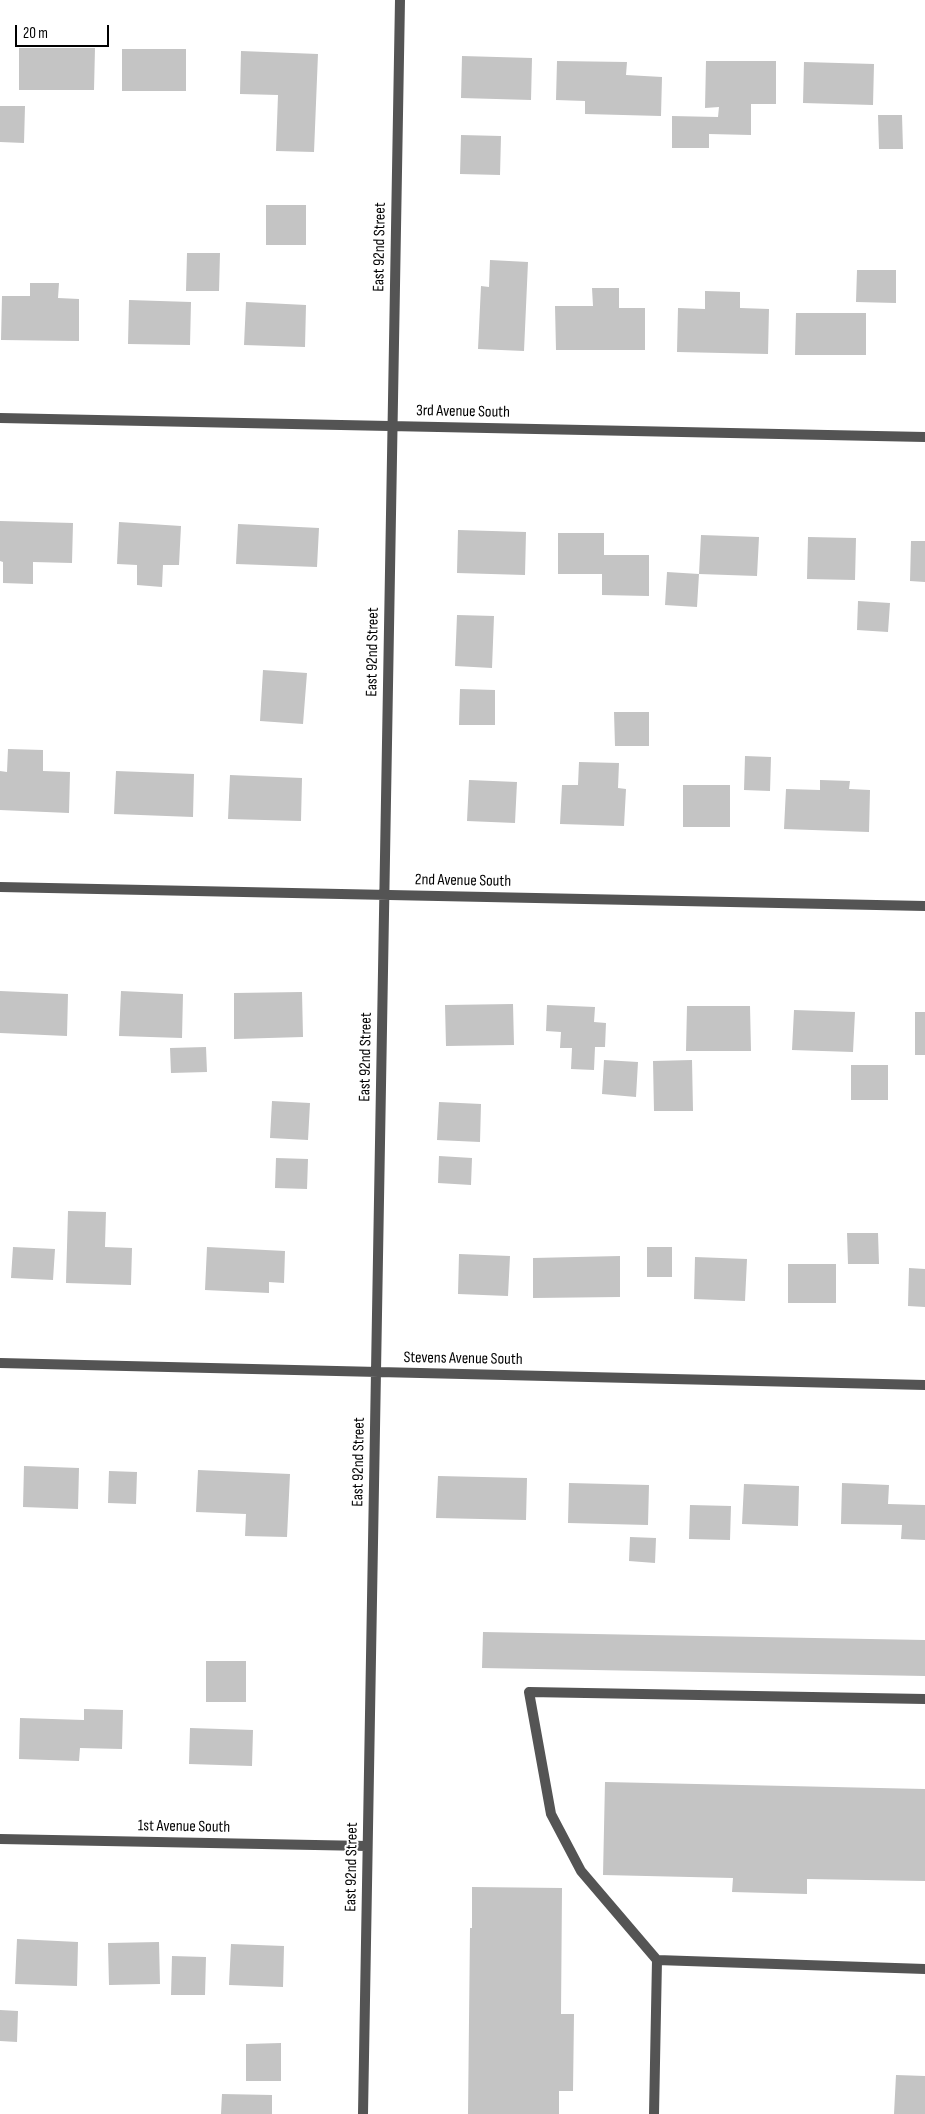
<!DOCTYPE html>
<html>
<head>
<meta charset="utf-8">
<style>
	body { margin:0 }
	#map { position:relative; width:925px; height:2114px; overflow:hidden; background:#fff; font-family:"Sofia Sans Condensed",sans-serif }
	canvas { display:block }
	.scale { position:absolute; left:15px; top:25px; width:94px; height:22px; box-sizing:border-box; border:2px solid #000; border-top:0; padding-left:6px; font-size:15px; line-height:18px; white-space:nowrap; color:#000; -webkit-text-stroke:4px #fff; paint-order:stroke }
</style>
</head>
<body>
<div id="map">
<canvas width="925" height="2114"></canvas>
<div class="scale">20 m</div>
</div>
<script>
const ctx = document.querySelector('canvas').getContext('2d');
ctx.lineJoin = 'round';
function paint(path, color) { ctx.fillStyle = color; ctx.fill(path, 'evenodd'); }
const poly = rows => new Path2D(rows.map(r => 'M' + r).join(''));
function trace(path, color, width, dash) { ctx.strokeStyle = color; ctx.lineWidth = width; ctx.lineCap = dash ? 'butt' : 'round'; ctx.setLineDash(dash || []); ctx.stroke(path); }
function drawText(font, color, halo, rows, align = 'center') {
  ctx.font = font + ' "Sofia Sans Condensed",sans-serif'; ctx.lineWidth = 4; ctx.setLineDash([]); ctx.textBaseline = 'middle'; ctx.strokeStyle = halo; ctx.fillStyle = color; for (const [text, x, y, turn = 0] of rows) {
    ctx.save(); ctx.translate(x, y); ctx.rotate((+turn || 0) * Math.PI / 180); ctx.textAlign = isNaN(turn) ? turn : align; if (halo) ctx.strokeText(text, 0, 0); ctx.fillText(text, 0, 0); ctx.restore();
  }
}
const building = poly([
	[19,48,95,48,94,90,19,90],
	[122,49,186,49,186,91,122,91],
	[241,51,318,54,314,152,276,151,278,95,240,94],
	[462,56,532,58,531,100,461,98],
	[557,61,627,62,626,75,662,77,661,116,585,114,585,101,556,100],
	[706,61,776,61,776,104,751,104,751,135,709,134,709,148,672,148,672,116,718,117,719,107,705,108],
	[804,62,874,64,873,105,803,103],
	[0,106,25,106,24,143,0,142],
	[878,115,902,115,903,149,879,149],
	[461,135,501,136,500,175,460,174],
	[266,205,306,205,306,245,266,245],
	[187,253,220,253,219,291,186,291],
	[490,260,528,262,524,351,478,349,481,286,489,287],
	[857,270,896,270,896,303,856,302],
	[30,283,59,283,58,298,79,299,79,341,1,340,2,296,30,296],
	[592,288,619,288,619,308,645,308,645,350,556,350,555,306,593,306],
	[705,291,740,292,740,308,769,309,768,354,677,352,678,308,705,309],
	[129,300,191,302,190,345,128,344],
	[246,302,306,305,305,347,244,345],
	[796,313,866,313,866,355,795,355],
	[0,521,73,523,72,563,33,562,33,584,3,583,3,562,0,561],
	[119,522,181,526,179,565,163,565,162,587,137,585,137,565,117,564],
	[238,524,319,528,317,567,236,564],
	[458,530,526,532,525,575,457,573],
	[558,533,604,533,604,555,649,555,649,596,602,595,602,574,558,574],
	[701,535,759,537,757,576,699,574],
	[808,537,856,538,855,580,807,579],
	[911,541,925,541,925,582,910,581],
	[667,572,699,574,697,607,665,605],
	[858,601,890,603,888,632,857,630],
	[457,615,494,616,492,668,455,666],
	[263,670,307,673,303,724,260,721],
	[460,689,495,690,495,725,459,725],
	[614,712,649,712,649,746,615,746],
	[8,749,43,750,43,771,70,772,69,813,0,810,0,771,7,772],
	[745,756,771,757,770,791,744,790],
	[579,762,619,763,618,788,626,789,624,826,560,824,562,785,578,785],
	[116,771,194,774,193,817,114,814],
	[230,775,302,778,301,821,228,819],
	[469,780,517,782,515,823,467,821],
	[820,780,850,781,849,789,870,790,869,832,784,829,786,789,820,790],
	[683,785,730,785,730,827,683,827],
	[0,991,68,994,67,1036,0,1033],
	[121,991,183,994,182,1038,119,1036],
	[302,992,303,1037,234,1039,234,993],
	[513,1004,514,1045,446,1046,445,1005],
	[547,1005,595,1007,594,1022,606,1023,605,1047,595,1047,594,1070,571,1069,572,1048,560,1048,561,1032,546,1031],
	[687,1006,750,1006,751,1051,686,1051],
	[794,1010,855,1012,853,1052,792,1050],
	[915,1012,925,1012,925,1055,915,1055],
	[206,1047,207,1072,171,1073,170,1048],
	[604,1060,638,1062,636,1097,602,1094],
	[692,1060,693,1111,654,1111,653,1061],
	[851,1065,888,1065,888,1100,851,1100],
	[272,1101,310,1103,308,1140,270,1138],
	[439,1102,481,1104,480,1142,437,1140],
	[439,1156,472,1158,471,1185,438,1183],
	[276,1158,308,1159,307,1189,275,1188],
	[68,1211,106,1212,105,1247,132,1248,131,1285,66,1283],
	[847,1233,878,1233,879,1264,848,1264],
	[13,1247,55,1249,53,1280,11,1278],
	[207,1247,285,1251,284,1283,269,1282,269,1293,205,1290],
	[647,1247,672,1247,672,1277,647,1277],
	[459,1254,510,1256,508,1296,458,1294],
	[620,1256,620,1297,533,1298,533,1258],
	[695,1257,747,1259,745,1301,694,1299],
	[788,1264,836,1264,836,1303,788,1303],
	[909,1268,925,1269,925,1307,908,1306],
	[24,1466,79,1468,78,1509,23,1507],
	[198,1470,290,1474,287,1537,245,1536,246,1514,196,1512],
	[109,1471,137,1472,136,1504,108,1503],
	[438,1476,527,1478,526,1520,436,1518],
	[569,1483,649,1485,648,1525,568,1523],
	[842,1483,889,1485,888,1504,925,1505,925,1540,901,1539,902,1525,841,1524],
	[744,1484,799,1486,798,1526,742,1524],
	[690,1505,731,1506,730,1540,689,1539],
	[630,1537,656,1538,655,1563,629,1561],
	[483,1632,925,1640,925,1676,482,1668],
	[206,1661,246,1661,246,1702,206,1702],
	[84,1709,123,1710,122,1749,80,1748,79,1761,19,1759,20,1718,84,1720],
	[190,1728,253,1730,252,1766,189,1764],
	[605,1782,925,1789,925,1881,807,1879,807,1894,732,1892,733,1878,603,1875],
	[472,1887,562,1888,561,2014,574,2014,573,2091,559,2091,559,2114,468,2114,470,1928,472,1928],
	[17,1939,78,1942,77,1986,15,1984],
	[159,1942,160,1984,109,1985,108,1943],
	[231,1944,284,1946,283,1987,229,1985],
	[172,1956,206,1957,205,1995,171,1995],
	[0,2010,18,2011,17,2042,0,2041],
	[281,2043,281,2081,246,2081,246,2044],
	[896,2075,925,2076,925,2114,894,2114],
	[222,2094,272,2095,272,2114,221,2114]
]);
const lane = poly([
	[657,1960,581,1871,551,1814,529,1692,925,1699],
	[654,2114,657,1960,925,1969]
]);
const street = poly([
	[0,418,925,437],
	[0,887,925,906],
	[0,1363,925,1385],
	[0,1839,367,1846],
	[363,2114,400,0]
]);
const streetNames = [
	["East 92nd Street",380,247,-89],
	["3rd Avenue South",463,412,1],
	["East 92nd Street",373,652,-89],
	["2nd Avenue South",463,881,1],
	["East 92nd Street",366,1057,-89],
	["Stevens Avenue South",463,1359,1],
	["East 92nd Street",359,1462,-89],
	["1st Avenue South",184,1827,1],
	["East 92nd Street",352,1867,-89]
];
paint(building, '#c4c4c4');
trace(lane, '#545454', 10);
trace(street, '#545454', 10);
drawText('16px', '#000', '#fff', streetNames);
</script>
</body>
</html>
